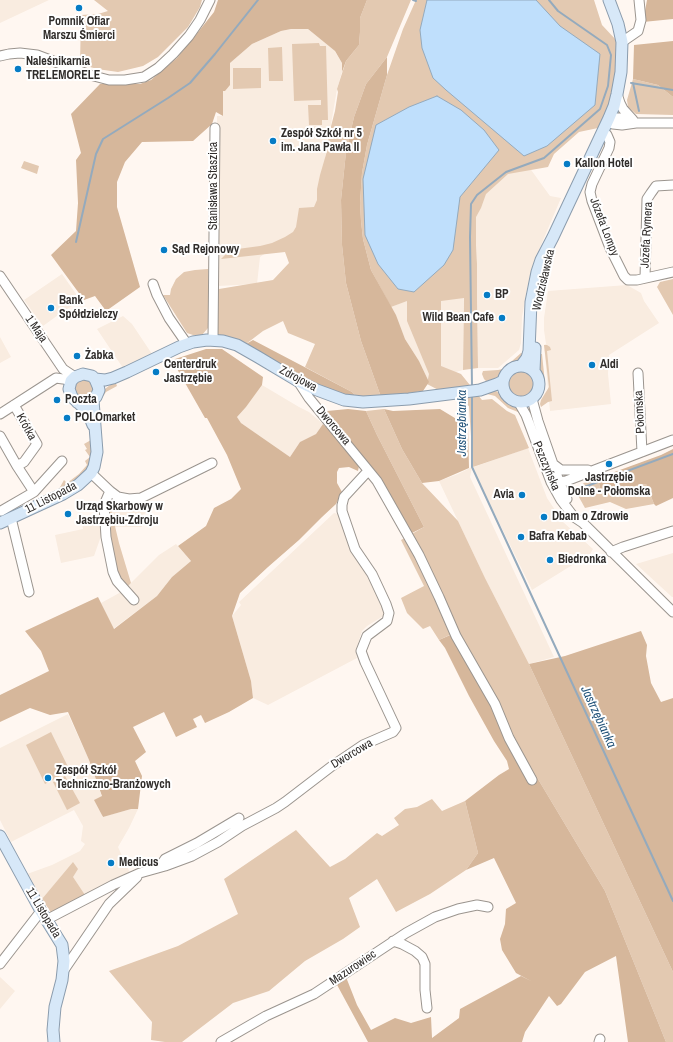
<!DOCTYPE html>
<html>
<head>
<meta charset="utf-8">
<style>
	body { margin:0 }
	canvas { display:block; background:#fff7f1 }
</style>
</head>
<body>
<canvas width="673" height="1042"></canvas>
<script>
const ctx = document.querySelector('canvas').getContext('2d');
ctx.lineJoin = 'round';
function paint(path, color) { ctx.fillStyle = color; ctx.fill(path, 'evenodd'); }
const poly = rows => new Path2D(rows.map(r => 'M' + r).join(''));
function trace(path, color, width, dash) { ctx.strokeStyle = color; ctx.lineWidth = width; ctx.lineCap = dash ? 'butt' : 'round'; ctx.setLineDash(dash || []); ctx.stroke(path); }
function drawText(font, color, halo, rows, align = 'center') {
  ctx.font = font + ' "Archivo Narrow",sans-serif'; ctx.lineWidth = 4; ctx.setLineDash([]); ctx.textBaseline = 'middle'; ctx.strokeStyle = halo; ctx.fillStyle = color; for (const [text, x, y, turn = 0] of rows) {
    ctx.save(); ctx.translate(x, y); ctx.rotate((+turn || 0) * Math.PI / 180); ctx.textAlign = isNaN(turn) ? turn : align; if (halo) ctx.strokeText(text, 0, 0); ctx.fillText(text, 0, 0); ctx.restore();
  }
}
const built = poly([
	[0,0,49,0,0,23],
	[291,29,308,29,334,50,342,63,342,72,337,89,315,219,260,257,257,284,218,286,217,116,223,116,223,91,230,63,252,44,281,31],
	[529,167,550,196,561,198,538,252,527,289,522,317,521,343,519,350,498,368,478,368,477,300,477,264,476,245,476,208,478,201,501,176],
	[62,274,81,301,65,310,43,326,24,300],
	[464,278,463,370,452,373,429,382,419,361,405,339,396,315,391,307],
	[627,285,641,293,644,301,659,323,609,355,608,374,611,404,550,411,544,345,546,344,544,330,544,318,548,291],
	[123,316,132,324,152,354,123,368,97,329],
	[0,337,11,357,0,363],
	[262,385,299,407,309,412,323,424,316,434,300,442,290,457,241,423,237,417,246,407],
	[528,448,547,498,563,522,593,549,590,554,532,590,472,467,470,477,554,657,529,664,485,578,439,481,458,474,472,467,474,467],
	[122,500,144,502,148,507,146,513,142,515,142,527,115,527,109,501],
	[334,513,339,514,354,550,385,612,385,615,367,626,362,631,356,650,356,655,357,658,268,705,253,698,251,681,232,616,241,605,239,602],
	[103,519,100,539,94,556,61,563,55,535,83,529,82,523],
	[176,544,191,561,172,577,157,596,113,629,101,603,123,591,159,555],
	[673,553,673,597,672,597,636,564],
	[68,714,89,760,102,797,102,817,131,809,138,809,129,828,118,847,130,873,57,909,43,898,42,899,27,874,52,865,80,851,85,844,81,841,83,826,74,810,11,842,0,820,0,748],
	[0,977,15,991,0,1009]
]);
const green = poly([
	[94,0,202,0,200,7,188,27,158,57,143,66,118,72,97,69,80,64,81,15,98,14,108,11],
	[367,0,411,0,387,57,366,84,354,117,346,152,341,200,342,245,346,283,361,341,381,397,356,396,352,392,305,367,315,344,288,333,283,321,263,331,246,344,218,337,213,290,273,280,289,263,285,252,221,259,230,250,260,246,272,243,285,237,293,232,296,227,299,208,314,207,317,200,317,189,320,175,327,151,329,134,335,111,338,92,337,89,346,61,359,45,360,32,360,18],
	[416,0,594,0,602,25,617,41,619,66,611,101,598,128,579,132,554,154,548,167,508,174,486,194,481,208,476,217,476,245,477,264,477,300,478,368,463,370,464,298,441,301,441,366,461,374,482,400,492,399,507,411,515,415,529,448,473,467,469,406,427,384,429,374,407,321,407,301,391,307,371,270,363,239,361,221,360,203,362,173,367,145,387,75,403,29],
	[319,43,320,46,326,46,328,120,322,120,322,125,309,125,308,105,321,105,321,100,294,101,292,44],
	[282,47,283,81,269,81,268,48],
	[233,68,261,68,261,88,233,89],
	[633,79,658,85,673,97,673,115,636,114,628,107,627,100],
	[24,161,39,166,37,174,21,168],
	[208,269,208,328,202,335,193,335,187,333,163,295,170,295,171,289,176,279,184,272,195,270],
	[673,279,673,315,657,287,660,282],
	[544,345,547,345,550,347,551,350,547,351,552,401,548,402,541,407,540,404,541,400,549,387],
	[521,353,526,353,517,363,511,365,505,369,498,380,487,382,484,379,482,374,483,371,498,370,503,369],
	[536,354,542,354,545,383,545,386,543,392,537,403,535,402,541,390,541,379,535,368],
	'507 384a13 13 0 1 1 26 0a13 13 0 1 1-26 0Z',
	[79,380,89,380,94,388,90,397,81,399,74,391,75,384],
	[115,381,117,386,106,392,102,398,99,403,99,421,96,408,101,394,105,389],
	[496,391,499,393,510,404,517,406,523,414,508,408,495,396,487,394,481,396,481,393],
	[384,409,402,449,422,483,458,521,485,578,529,664,673,972,673,1042,666,1042,605,891,523,754,486,681,456,632,439,640,430,626,423,629,407,613,401,598,424,586,401,540,424,527,377,435,366,411],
	[91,440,91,441,92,453,90,464,86,470,82,475,65,487,59,489,64,480,67,483,79,474,87,465,85,461,90,457,85,450,87,449,84,444],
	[598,478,600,488,618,489,646,484,654,504,626,509,610,502,585,508,575,490,584,483],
	[109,501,119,543,131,583,126,588,117,577,106,513],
	[51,732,70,771,45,784,26,745],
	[65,776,80,803,67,810,53,782],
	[432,799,442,811,465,801,478,853,466,870,430,894,396,912,377,879,349,898,360,927,343,939,305,961,269,991,233,1003,182,1042,165,1042,151,1040,152,1022,109,971,178,946,238,914,224,879,296,830,330,867,345,859,377,833,382,836,399,825,394,818,405,809,417,807],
	[73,862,78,869,73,877,85,895,52,914,42,899]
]);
const forest = poly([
	[218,0,367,0,360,18,360,32,359,45,346,61,342,72,342,63,335,51,308,29,291,29,281,31,252,44,230,63,230,85,225,91,223,91,223,116,216,112,212,124,193,141,142,142,125,162,117,182,117,207,140,287,106,311,95,296,84,300,51,255,76,231,78,203,76,160,81,153,71,114,100,84,140,84,151,80,177,58,195,36,214,12],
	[647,0,673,0,673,19,643,22],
	[673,41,673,97,658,85,633,79,634,45],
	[387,57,387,75,367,145,362,173,360,203,361,221,363,239,371,270,396,315,405,339,419,361,429,382,423,391,381,397,361,341,346,283,342,245,341,200,346,152,354,117,366,84],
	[253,340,352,392,356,396,343,394,322,388,299,378,246,344],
	[206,349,222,349,263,377,262,385,246,407,237,417,241,423,290,457,300,442,316,434,323,424,329,430,359,466,358,471,349,467,339,468,337,472,337,483,342,492,336,504,322,517,299,540,268,567,240,593,232,616,251,681,253,698,229,712,205,723,201,715,193,719,197,727,176,737,164,712,133,727,146,752,135,761,142,776,138,809,131,809,103,817,94,800,102,796,89,760,68,712,50,715,30,708,0,722,0,695,49,671,41,651,25,631,98,597,114,629,157,596,172,577,191,561,178,546,206,526,214,508,231,499,241,489,227,455,207,418,205,418,172,360],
	[348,409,366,411,377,435,424,527,410,534,380,479,327,411],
	[384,409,393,411,416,410,440,409,468,426,469,468,439,481,422,483,402,449],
	[673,449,673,498,656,506,654,504,646,484,618,489,600,488,598,478,661,455],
	[641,631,647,645,646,656,651,683,661,702,673,698,673,972,529,664,565,656],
	[457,632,486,681,523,754,605,891,666,1042,628,1042,616,956,585,972,561,1004,557,1006,549,996,525,1032,522,1042,368,1042,336,983,346,977,357,1005,371,1030,395,1018,411,1023,431,1017,432,1038,459,1018,460,1009,521,976,531,981,516,973,502,950,500,939,505,924,506,909,516,903,494,858,466,870,478,853,465,801,499,775,509,769,507,761,494,741,469,696,445,648,439,640]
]);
const water = poly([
	[427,0,536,0,560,26,600,54,595,105,547,146,524,156,446,90,433,78,422,48,420,30,427,0],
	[437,96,461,110,484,130,499,150,460,197,453,250,444,265,414,292,398,289,378,264,365,235,363,179,376,125,409,107,437,96]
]);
const stream = poly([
	[413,0,416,1],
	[631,83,673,90],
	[633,83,639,111],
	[76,242,96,154,103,139,168,98,190,83,215,54,258,0],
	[472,387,470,237,471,204,477,195,506,172,544,158,600,109,608,86,611,55,607,45,558,11,549,0],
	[472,394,472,467,673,901],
	[571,492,673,454]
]);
const minor = poly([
	[622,42,638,31,641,20,639,0],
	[0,56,9,54,20,53,37,55,90,75,109,80,125,80,144,77,158,68,173,54,189,36,200,20,210,0],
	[617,94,620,103,623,109,633,120],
	[609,118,620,118,626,119,636,123,673,123],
	[607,122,613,124,622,125,636,123],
	[603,131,607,135,610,142,609,148,592,184,590,192,592,201,610,248,624,276,628,280,637,280,673,272],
	[0,276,63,369,75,377],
	[645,278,647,199,651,193,656,186,673,185],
	[153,284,157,295,169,318,187,344],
	[213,340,215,128],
	[638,373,642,452],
	[298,381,309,398,377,481,419,555,439,597,456,636,495,704,509,738,532,780],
	[532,399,538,421,560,484,567,499],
	[519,403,526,415,551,482,561,500,574,517,583,523,673,612],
	[14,405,37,444,24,462,17,466],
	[0,414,56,378,63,379,71,381],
	[0,436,17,466,34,492],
	[553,464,561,470,588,470],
	[91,473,110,491,118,497,129,499,141,498,212,463],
	[559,482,566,481,673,440],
	[110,491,104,505,106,537,113,572,117,581,134,600],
	[1,511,34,492,62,461],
	[11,518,29,592],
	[611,552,623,547,673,531],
	[161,865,165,859,197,843,239,818],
	[46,920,113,885,140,873,165,866,192,856,218,842,242,826,276,808,285,802,332,766,363,745,393,732,396,728,365,662,361,651,367,636,387,621,389,613,386,604,372,574,355,549,342,511,342,505,344,497,368,471],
	[393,941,402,944,415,951,422,957,425,964,425,990,427,1008],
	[0,964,41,911],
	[64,970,109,904,137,877],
	[221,1042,266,1016,314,994,406,933,435,917,458,909,477,905,488,907],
	[599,1042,600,1039]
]);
const major = poly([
	'503 384a18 18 0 1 1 36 0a18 18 0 1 1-36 0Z',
	[521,366,527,358,529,351,531,302,537,272,541,260,553,237,609,118,614,106,617,94,621,72,622,42,618,24,609,0],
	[534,371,535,348],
	[95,379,105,380,113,378,127,372,179,347,193,342,207,340,223,341,237,345,258,357,298,381,317,390,344,400,363,402,409,399,480,390,497,384,503,381],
	[77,402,85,403,89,402,96,397,99,390,98,386,95,379,92,376,83,374,75,377,71,381,69,389,72,397,85,409,89,415,93,425],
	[0,523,63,494,78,485,91,473,94,467,97,452,93,400],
	[0,836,41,911,62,945,64,961,62,980,55,1007,53,1030,54,1042]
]);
const markers = [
	[79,8,4,"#067cc5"],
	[18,69,4,"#067cc5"],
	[273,141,4,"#067cc5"],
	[567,164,4,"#067cc5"],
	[164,250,4,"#067cc5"],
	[487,295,4,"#067cc5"],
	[51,308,4,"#067cc5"],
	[502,318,4,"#067cc5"],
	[77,356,4,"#067cc5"],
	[592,365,4,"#067cc5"],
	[156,372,4,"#067cc5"],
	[57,400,4,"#067cc5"],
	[67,418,4,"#067cc5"],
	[609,464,4,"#067cc5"],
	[522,495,4,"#067cc5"],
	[68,514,4,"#067cc5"],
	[544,517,4,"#067cc5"],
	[521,537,4,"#067cc5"],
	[550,560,4,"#067cc5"],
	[48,778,4,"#067cc5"],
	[111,863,4,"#067cc5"]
];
const poiNames = [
	["Pomnik Ofiar",79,22,"center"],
	["Marszu Śmierci",79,36,"center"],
	["Naleśnikarnia",26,62],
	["TRELEMORELE",26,76],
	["Zespół Szkół nr 5",281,134],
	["im. Jana Pawła II",281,148],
	["Kallon Hotel",575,164],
	["Sąd Rejonowy",172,250],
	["BP",495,295],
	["Bank",59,301],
	["Spółdzielczy",59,315],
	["Wild Bean Cafe",494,318,"right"],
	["Żabka",85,356],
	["Centerdruk",164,365],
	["Jastrzębie",164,379],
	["Aldi",600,365],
	["Poczta",65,400],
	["POLOmarket",75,418],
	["Jastrzębie",609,478,"center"],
	["Dolne - Połomska",609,492,"center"],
	["Avia",514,495,"right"],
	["Urząd Skarbowy w",76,507],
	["Jastrzębiu-Zdroju",76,521],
	["Dbam o Zdrowie",552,517],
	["Bafra Kebab",529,537],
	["Biedronka",558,560],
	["Zespół Szkół",56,771],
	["Techniczno-Branżowych",56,785],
	["Medicus",119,863]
];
const streetNames = [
	["Stanisława Staszica",214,186,-90],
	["Józefa Lompy",604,227,69],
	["Józefa Rymera",647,235,-87],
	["Wodzisławska",544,280,-77],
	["1 Maja",36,329,56],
	["Zdrojowa",298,379,28],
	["Połomska",640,412,-93],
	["Dworcowa",333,426,50],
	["Krótka",26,427,61],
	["Pszczyńska",546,466,67],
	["11 Listopada",51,498,-27],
	["Dworcowa",352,754,-31],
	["11 Listopada",43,913,59],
	["Mazurowiec",353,968,-34]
];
const waterNames = [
	["Jastrzębianka",463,423,-90],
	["Jastrzębianka",598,717,65]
];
paint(built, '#f9ece0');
paint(green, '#e3c9b1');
paint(forest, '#d6b79b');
paint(water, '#bfdffc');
trace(water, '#94aabd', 1);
trace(stream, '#94aabd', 2);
trace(minor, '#9b958f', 11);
trace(major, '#8b9cad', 13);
trace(minor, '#fff', 9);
trace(major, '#d7e8f8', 11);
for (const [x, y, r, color] of markers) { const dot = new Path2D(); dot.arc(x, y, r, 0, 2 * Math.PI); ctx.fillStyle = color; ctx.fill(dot); trace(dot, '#fff', 1.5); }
drawText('bold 12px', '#302d2b', '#fff', poiNames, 'left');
drawText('12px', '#302d2b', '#fff', streetNames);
drawText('italic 13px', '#26567c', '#fff', waterNames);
</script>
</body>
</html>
